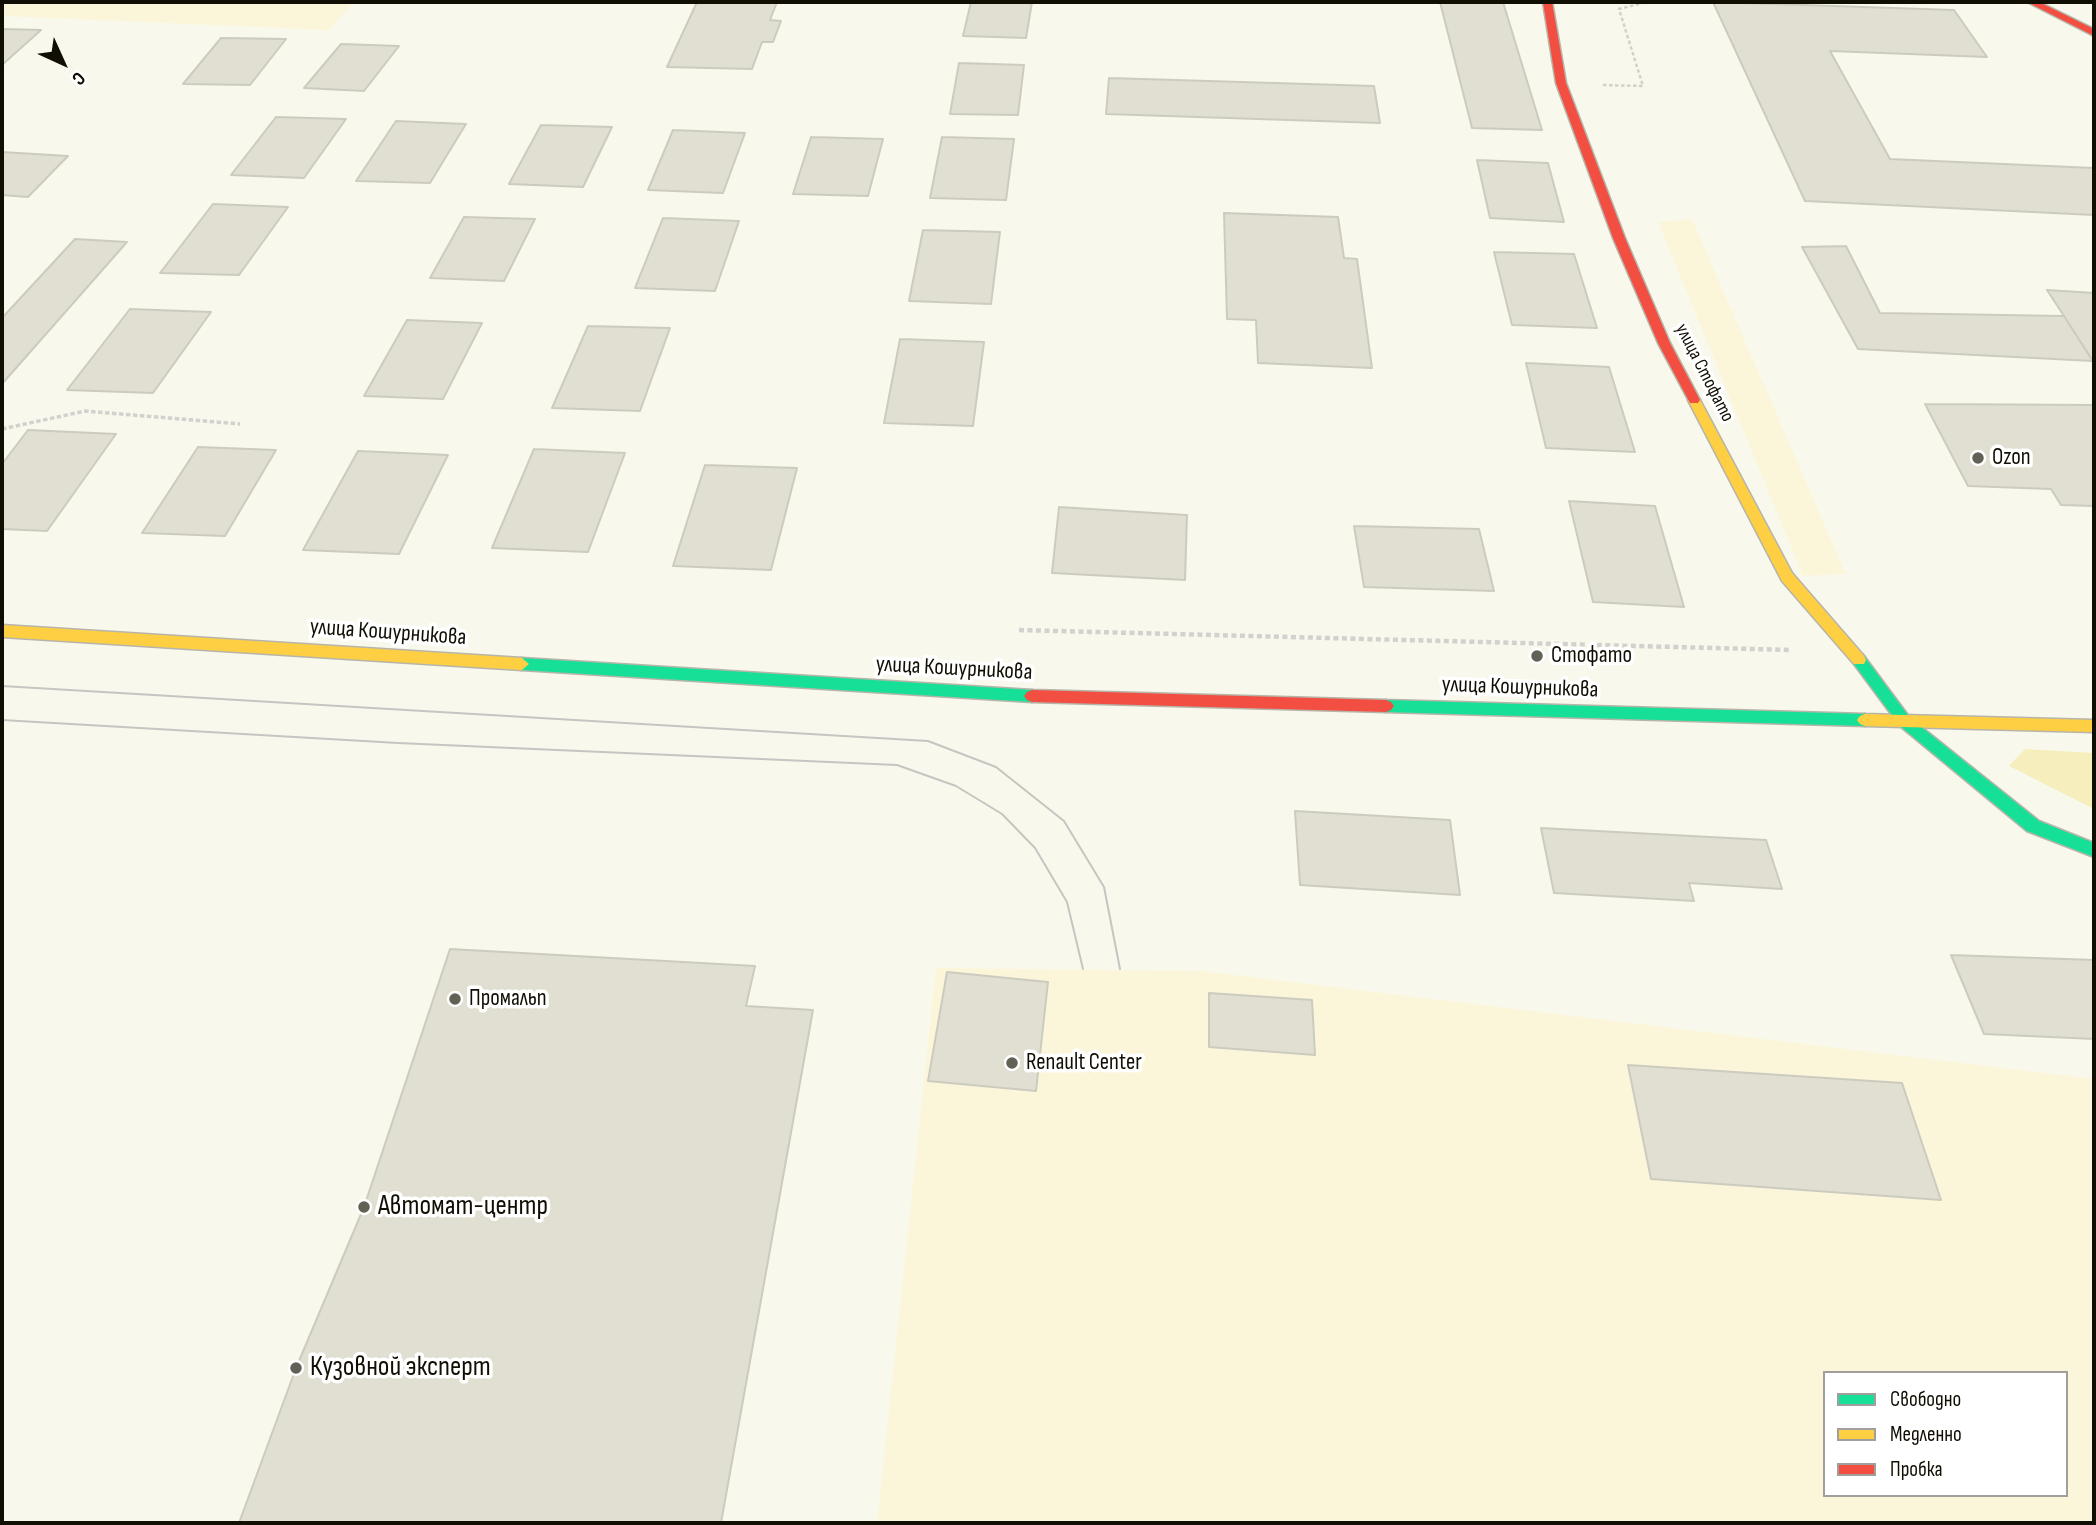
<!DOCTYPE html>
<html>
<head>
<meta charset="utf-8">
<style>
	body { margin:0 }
	#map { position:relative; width:2096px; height:1525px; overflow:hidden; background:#f9f8ec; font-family:"Sofia Sans Condensed",sans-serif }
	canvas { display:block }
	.frame { position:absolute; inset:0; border:4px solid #110f04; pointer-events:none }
	.legend { position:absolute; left:1823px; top:1371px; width:245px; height:126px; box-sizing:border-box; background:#fff; border:2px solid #a09f9b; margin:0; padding:9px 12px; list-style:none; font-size:21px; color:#110f04 }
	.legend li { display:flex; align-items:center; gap:14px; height:35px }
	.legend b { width:35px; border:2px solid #a09f9b }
	.north { position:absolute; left:28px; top:28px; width:70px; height:70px; -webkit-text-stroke:5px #fff; paint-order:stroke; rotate:135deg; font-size:19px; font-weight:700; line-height:28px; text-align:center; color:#110f04 }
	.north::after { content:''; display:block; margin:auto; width:24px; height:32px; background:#110f04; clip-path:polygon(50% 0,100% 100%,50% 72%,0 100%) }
</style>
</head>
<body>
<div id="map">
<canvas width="2096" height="1525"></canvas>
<div class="frame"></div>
<ul class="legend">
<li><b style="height:9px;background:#16e098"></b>Свободно</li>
<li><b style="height:9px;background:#ffcf43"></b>Медленно</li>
<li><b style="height:9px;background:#f24e42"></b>Пробка</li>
</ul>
<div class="north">С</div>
</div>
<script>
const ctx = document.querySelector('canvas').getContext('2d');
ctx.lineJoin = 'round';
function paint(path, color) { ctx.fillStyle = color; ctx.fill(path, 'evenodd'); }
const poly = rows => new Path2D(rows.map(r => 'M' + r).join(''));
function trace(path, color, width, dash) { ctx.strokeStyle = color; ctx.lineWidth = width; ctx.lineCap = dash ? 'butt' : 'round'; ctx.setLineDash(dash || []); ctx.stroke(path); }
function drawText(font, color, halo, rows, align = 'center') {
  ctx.font = font + ' "Sofia Sans Condensed",sans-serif'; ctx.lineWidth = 7; ctx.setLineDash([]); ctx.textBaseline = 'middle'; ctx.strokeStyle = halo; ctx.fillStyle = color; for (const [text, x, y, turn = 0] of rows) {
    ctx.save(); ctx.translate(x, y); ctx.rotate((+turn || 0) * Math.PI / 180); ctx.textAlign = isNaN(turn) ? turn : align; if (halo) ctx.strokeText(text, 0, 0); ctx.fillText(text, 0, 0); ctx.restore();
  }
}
const built = poly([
	[2,2,354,2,329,30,2,16],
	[1692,219,1846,574,1803,576,1658,222],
	[936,968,1201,971,2094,1079,2094,1523,877,1523],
	[1825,1373,2066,1373,2066,1495,1825,1495]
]);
const green = poly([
	[2025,749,2094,753,2094,809,2009,766]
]);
const building = poly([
	[697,2,777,2,770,20,781,21,773,42,762,42,752,69,667,67,697,2],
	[971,2,1032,2,1026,38,963,36,971,2],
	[1440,2,1503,2,1542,130,1472,128,1440,2],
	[1713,2,1954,10,1987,57,1830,51,1890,159,2094,168,2094,215,1805,201,1713,2],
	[2,29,41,30,2,65,2,29],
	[221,38,286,39,250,85,183,84,221,38],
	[341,44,399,46,364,91,304,88,341,44],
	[959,63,1024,65,1018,115,950,114,959,63],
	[1109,78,1374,86,1380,123,1106,114,1109,78],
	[276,117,346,119,304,178,231,175,276,117],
	[396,121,466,124,430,183,356,181,396,121],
	[541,125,612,127,583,187,509,184,541,125],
	[673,130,745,133,723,193,648,190,673,130],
	[811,137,883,139,868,196,793,194,811,137],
	[942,137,1014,139,1006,200,930,198,942,137],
	[2,152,68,156,28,197,2,195,2,152],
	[1477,160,1548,163,1564,222,1490,218,1477,160],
	[213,204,288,207,239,275,160,273,213,204],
	[1224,213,1338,217,1344,258,1357,259,1372,368,1258,363,1256,320,1227,319,1224,213],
	[464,217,535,219,504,281,430,278,464,217],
	[663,218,739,221,715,291,635,288,663,218],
	[923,230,1000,232,991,304,909,301,923,230],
	[75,239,127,242,2,384,2,318,75,239],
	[1846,246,1880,313,2064,316,2093,361,1858,349,1802,247,1846,246],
	[1494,252,1574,254,1597,328,1512,325,1494,252],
	[2047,290,2094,293,2094,363,2064,316,2047,290],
	[130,309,211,312,153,393,67,390,130,309],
	[407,320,482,323,443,399,364,396,407,320],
	[588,326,670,328,640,411,552,408,588,326],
	[900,339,984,342,973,426,884,423,900,339],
	[1526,363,1609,367,1635,452,1546,448,1526,363],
	[1925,404,2094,405,2094,506,2061,505,2051,489,1968,486,1925,404],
	[28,430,116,434,47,531,2,529,2,464,28,430],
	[198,447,276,450,225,536,142,533,198,447],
	[534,449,625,453,588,552,492,548,534,449],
	[358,451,448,455,399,554,303,550,358,451],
	[705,465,797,468,771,570,673,566,705,465],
	[1569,501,1655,506,1684,607,1593,602,1569,501],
	[1059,507,1187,515,1185,580,1052,573,1059,507],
	[1354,526,1479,529,1494,591,1364,587,1354,526],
	[1295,811,1450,820,1460,895,1300,885,1295,811],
	[1541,828,1766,840,1782,889,1689,883,1694,901,1554,893,1541,828],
	[450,949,755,966,746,1006,813,1010,721,1523,239,1523,296,1368,364,1207,450,949],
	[1951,955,2094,960,2094,1039,1984,1034,1951,955],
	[947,972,1048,982,1036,1091,928,1081,947,972],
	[1209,993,1312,1000,1315,1055,1209,1047,1209,993],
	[1628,1065,1902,1083,1941,1200,1651,1179,1628,1065]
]);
const pathFar2 = poly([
	[1603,85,1643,86,1619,9,1647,2]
]);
const pathFar1 = poly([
	[2,429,85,411,240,424]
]);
const path = poly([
	[1019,630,1791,650]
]);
const fast = poly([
	[1859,654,1864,656,1910,718,2039,821,2094,843,2094,857,2027,831,1900,726,1854,664,1852,660,1859,654],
	[522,658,1032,690,1037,692,1040,696,1037,700,1032,702,522,670,515,664,522,658],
	[1386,700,1865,714,1870,716,1873,720,1870,724,1865,726,1386,712,1381,710,1378,706,1381,702,1386,700]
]);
const slow = poly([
	[1694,396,1700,400,1792,573,1864,656,1866,660,1864,664,1854,664,1782,581,1688,400,1694,396],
	[2,625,522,658,529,664,522,670,2,637,2,625],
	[1865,714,2094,720,2094,732,1865,726,1860,724,1857,720,1860,716,1865,714]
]);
const jam = poly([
	[1543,2,1552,2,1566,83,1625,238,1670,343,1700,400,1698,403,1690,403,1658,343,1613,238,1556,83,1543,2],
	[2027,2,2039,2,2094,29,2094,36,2027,2],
	[1032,690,1386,700,1391,702,1394,706,1391,710,1386,712,1032,702,1027,700,1024,696,1027,692,1032,690]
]);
const tram = poly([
	[2,686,928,741,996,767,1064,821,1104,887,1120,969],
	[2,720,398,743,897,765,956,786,1002,814,1035,848,1067,902,1083,969]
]);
const markers = [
	[1978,458,7,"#626155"],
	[1537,656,7,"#626155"],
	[455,999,7,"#626155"],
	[1012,1063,7,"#626155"],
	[364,1207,7,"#626155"],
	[296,1368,7,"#626155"]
];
const farStreetnames = [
	["улица Стофато",1704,373,63]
];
const poiNames = [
	["Ozon",1992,458],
	["Стофато",1551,656],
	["Промальп",469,999],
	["Renault Center",1026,1063]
];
const streetNames = [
	["улица Кошурникова",388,633,4],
	["улица Кошурникова",954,669,3],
	["улица Кошурникова",1520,688,2]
];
const nearPoinames = [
	["Автомат-центр",378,1207],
	["Кузовной эксперт",310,1368]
];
paint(built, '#fbf6d9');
paint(green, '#f6efbd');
paint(building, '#e0dfd2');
trace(building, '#cccbbf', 2);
trace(fast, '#b7b5a9', 3);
trace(slow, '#b7b5a9', 3);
trace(jam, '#b7b5a9', 3);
trace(pathFar2, '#d2d1cd', 2.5, [3.5, 2.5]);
trace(pathFar1, '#d2d1cd', 3.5, [4.5, 2.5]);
trace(path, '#d2d1cd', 4.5, [5, 3.5]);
paint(fast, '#16e098');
paint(slow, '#ffcf43');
paint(jam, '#f24e42');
trace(tram, '#c6c5c2', 2);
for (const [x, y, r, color] of markers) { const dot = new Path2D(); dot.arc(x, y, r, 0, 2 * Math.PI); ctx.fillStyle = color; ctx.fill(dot); trace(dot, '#fff', 2.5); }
drawText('19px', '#110f04', '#fff', farStreetnames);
drawText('23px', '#110f04', '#fff', poiNames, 'left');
drawText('23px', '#110f04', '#fff', streetNames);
drawText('28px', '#110f04', '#fff', nearPoinames, 'left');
</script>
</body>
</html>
